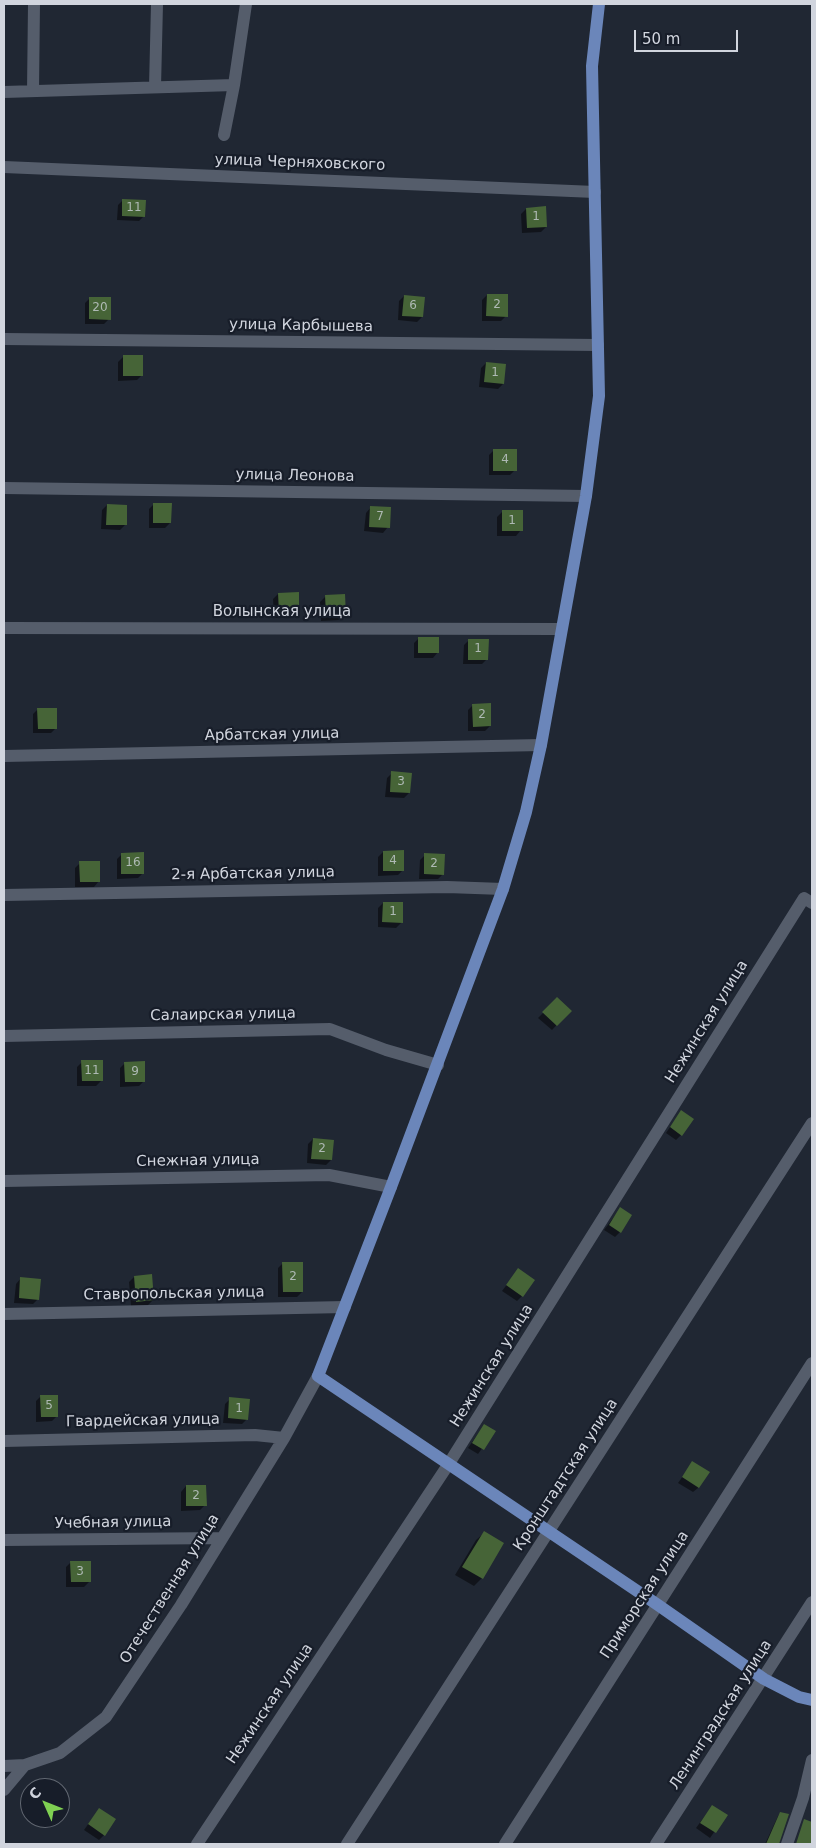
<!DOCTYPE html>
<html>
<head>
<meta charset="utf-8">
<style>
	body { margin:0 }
	#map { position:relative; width:816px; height:1848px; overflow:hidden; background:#202733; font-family:"DejaVu Sans",sans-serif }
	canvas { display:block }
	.frame { position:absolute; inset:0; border:5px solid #d1d5de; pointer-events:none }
	.north { position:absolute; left:20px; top:1778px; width:50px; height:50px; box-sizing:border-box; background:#171d29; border:1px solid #616771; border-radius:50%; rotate:314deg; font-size:14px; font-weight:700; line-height:20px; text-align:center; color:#d1d5de }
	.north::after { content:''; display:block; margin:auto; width:18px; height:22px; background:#7fd052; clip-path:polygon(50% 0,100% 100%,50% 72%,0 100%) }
	.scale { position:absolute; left:634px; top:30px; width:104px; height:22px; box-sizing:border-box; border:2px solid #d1d5de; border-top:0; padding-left:6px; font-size:15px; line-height:18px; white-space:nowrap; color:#d1d5de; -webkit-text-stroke:4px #171d29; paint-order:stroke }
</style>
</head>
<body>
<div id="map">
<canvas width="816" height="1848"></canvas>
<div class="frame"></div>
<div class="north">С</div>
<div class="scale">50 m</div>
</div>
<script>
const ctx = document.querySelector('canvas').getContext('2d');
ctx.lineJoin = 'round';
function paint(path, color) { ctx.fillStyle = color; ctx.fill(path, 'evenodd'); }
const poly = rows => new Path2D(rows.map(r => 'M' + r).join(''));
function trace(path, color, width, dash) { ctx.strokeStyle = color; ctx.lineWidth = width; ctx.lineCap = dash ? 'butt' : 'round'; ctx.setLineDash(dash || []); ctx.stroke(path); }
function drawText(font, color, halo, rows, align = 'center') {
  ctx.font = font + ' "DejaVu Sans",sans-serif'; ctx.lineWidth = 4.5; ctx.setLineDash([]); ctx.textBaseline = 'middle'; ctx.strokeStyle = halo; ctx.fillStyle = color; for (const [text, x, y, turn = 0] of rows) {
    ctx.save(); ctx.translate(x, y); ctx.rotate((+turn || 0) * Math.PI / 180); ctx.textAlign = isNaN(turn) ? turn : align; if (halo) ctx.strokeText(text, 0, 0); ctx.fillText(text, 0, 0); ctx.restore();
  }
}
const shadow = poly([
	[123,200,144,216,139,221,117,220,118,205],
	[526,209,546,227,541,232,522,233,521,214],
	[487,295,506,316,501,321,482,321,482,300],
	[404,296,422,317,417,322,398,320,399,301],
	[90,298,109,319,104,324,85,324,85,303],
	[123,357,142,375,137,380,118,381,118,362],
	[486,363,503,384,498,389,479,387,481,368],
	[494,450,515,470,510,475,489,475,489,455],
	[154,504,170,523,165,528,149,528,149,509],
	[107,505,125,525,120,530,101,529,102,510],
	[371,507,388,527,383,533,364,531,366,513],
	[502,512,521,530,516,536,497,536,497,517],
	[278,594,298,612,293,617,274,618,273,599],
	[325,597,345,614,340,620,321,621,320,602],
	[419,638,438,652,433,658,414,658,414,643],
	[469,640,487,659,482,664,463,664,464,645],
	[473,705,490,726,485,731,468,731,468,710],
	[38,709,56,728,51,733,33,733,33,714],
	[392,773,409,793,404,798,385,797,387,778],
	[383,852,403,870,398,875,378,876,378,857],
	[122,854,143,873,138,878,117,879,117,859],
	[425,855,443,874,438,879,419,879,420,860],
	[80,863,99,881,94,887,75,887,75,868],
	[383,903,402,922,396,928,378,927,378,908],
	[557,999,570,1011,552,1030,538,1018],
	[82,1062,101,1081,96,1086,77,1086,77,1067],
	[125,1063,144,1081,139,1086,120,1087,120,1068],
	[681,1111,681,1135,676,1140,666,1133],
	[313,1139,331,1160,326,1165,307,1163,308,1144],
	[620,1209,620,1232,615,1237,604,1230],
	[283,1263,302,1292,297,1297,278,1297,278,1268],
	[518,1270,522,1296,517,1301,502,1291],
	[134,1277,153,1300,148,1305,131,1306,129,1282],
	[21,1278,38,1299,33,1304,14,1303,16,1284],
	[41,1396,57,1416,52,1421,36,1422,36,1401],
	[230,1399,247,1419,242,1424,223,1423,225,1404],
	[484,1425,494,1432,478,1454,468,1448],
	[693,1462,698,1488,693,1492,678,1483],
	[186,1486,205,1505,200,1510,181,1511,181,1492],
	[484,1533,502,1544,482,1578,474,1586,455,1575,476,1540],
	[71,1562,90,1581,84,1587,66,1587,66,1567],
	[712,1806,726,1815,710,1838,696,1828],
	[99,1809,104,1835,99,1840,84,1830],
	[780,1813,778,1844,765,1844,778,1816]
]);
const building = poly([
	[122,199,146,200,145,217,122,216],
	[546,206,547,227,527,228,526,208],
	[487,294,508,294,508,317,486,316],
	[404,295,425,297,423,317,402,316],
	[89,297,111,297,111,320,89,319],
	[123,355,143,355,143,376,123,376],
	[486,362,506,364,504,384,484,382],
	[493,449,517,449,517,471,493,471],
	[153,503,172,503,171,523,153,523],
	[107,504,127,505,127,525,106,525],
	[370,506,391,507,390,528,369,527],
	[502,510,523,510,523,531,502,531],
	[299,592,299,612,279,613,278,593],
	[345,594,346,615,326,616,325,595],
	[418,637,439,637,439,653,418,653],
	[468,639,489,639,488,660,468,660],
	[491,703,491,726,473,727,472,704],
	[37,708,57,708,57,729,38,729],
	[391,771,412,773,410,793,390,792],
	[404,850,404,871,383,871,383,851],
	[144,852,144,874,121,874,121,853],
	[424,853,445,854,444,875,424,874],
	[79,861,100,861,100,882,80,882],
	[383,902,403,902,403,923,382,922],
	[557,997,572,1011,557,1026,542,1012],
	[81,1060,103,1060,103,1081,82,1081],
	[145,1061,145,1082,125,1082,124,1062],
	[681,1110,694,1119,682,1136,670,1127],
	[313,1138,334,1140,332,1160,311,1159],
	[620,1207,632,1215,621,1233,609,1225],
	[282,1262,303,1262,303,1292,283,1292],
	[518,1268,535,1280,523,1297,506,1285],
	[152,1274,154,1300,136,1302,134,1276],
	[20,1277,41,1279,39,1300,19,1298],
	[40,1395,58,1395,58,1417,41,1417],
	[229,1397,250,1399,248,1420,228,1418],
	[484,1424,496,1431,484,1450,472,1443],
	[692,1461,710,1472,699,1488,682,1477],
	[186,1485,206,1485,207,1506,186,1506],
	[484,1531,504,1543,483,1579,462,1567],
	[70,1561,91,1561,91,1582,71,1582],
	[712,1805,728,1815,716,1833,700,1823],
	[99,1808,116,1819,105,1836,88,1824],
	[780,1812,789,1814,779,1844,766,1844],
	[804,1819,812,1822,812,1844,796,1844]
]);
const minor = poly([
	[155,87,157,4],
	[33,91,34,4],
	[4,92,234,85],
	[224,135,234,85,246,4],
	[4,167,595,192],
	[4,339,598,345],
	[4,488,586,496],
	[4,628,561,629],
	[4,756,541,745],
	[4,895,447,887,503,889],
	[4,1036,330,1029,386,1050,438,1065],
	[4,1181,329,1175,391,1187],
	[4,1314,345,1307],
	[4,1441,255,1435,284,1438],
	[4,1540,222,1538],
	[4,1766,25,1765,60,1753,106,1717,181,1605,284,1438,318,1376],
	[4,1790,25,1765],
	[197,1844,448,1465,804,898,812,903],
	[347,1844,812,1123],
	[505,1844,812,1363],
	[656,1844,812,1602],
	[787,1844,803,1798,812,1760]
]);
const major = poly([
	[599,4,592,66,599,396,586,496,541,745,526,812,503,889,391,1187,318,1376,658,1605,764,1679,799,1697,812,1700]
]);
const numberNames = [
	["11",134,208],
	["1",536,217],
	["2",497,305],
	["6",413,306],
	["20",100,308],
	["1",495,373],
	["4",505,460],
	["7",380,517],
	["1",512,521],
	["1",478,649],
	["2",482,715],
	["3",401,782],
	["4",393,861],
	["16",133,863],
	["2",434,864],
	["1",393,912],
	["11",92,1071],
	["9",135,1072],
	["2",322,1149],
	["2",293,1277],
	["5",49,1406],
	["1",239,1409],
	["2",196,1496],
	["3",80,1572]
];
const streetNames = [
	["улица Черняховского",300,163,2],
	["улица Карбышева",301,326,1],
	["улица Леонова",295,476,1],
	["Волынская улица",282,612],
	["Арбатская улица",272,735,-1],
	["2-я Арбатская улица",253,874,-1],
	["Салаирская улица",223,1015,-1],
	["Нежинская улица",707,1022,-58],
	["Снежная улица",198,1161,-1],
	["Ставропольская улица",174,1294,-1],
	["Нежинская улица",492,1366,-58],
	["Гвардейская улица",143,1421,-1],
	["Кронштадтская улица",566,1475,-57],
	["Учебная улица",113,1523,-1],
	["Отечественная улица",170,1589,-58],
	["Приморская улица",645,1595,-57],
	["Нежинская улица",270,1704,-56],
	["Ленинградская улица",721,1715,-57]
];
paint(shadow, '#0007');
paint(building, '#466437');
trace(minor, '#555d6b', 12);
trace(major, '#6b86ba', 12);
drawText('12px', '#aeb9b4', null, numberNames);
drawText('15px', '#d1d5de', '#171d29', streetNames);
</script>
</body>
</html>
